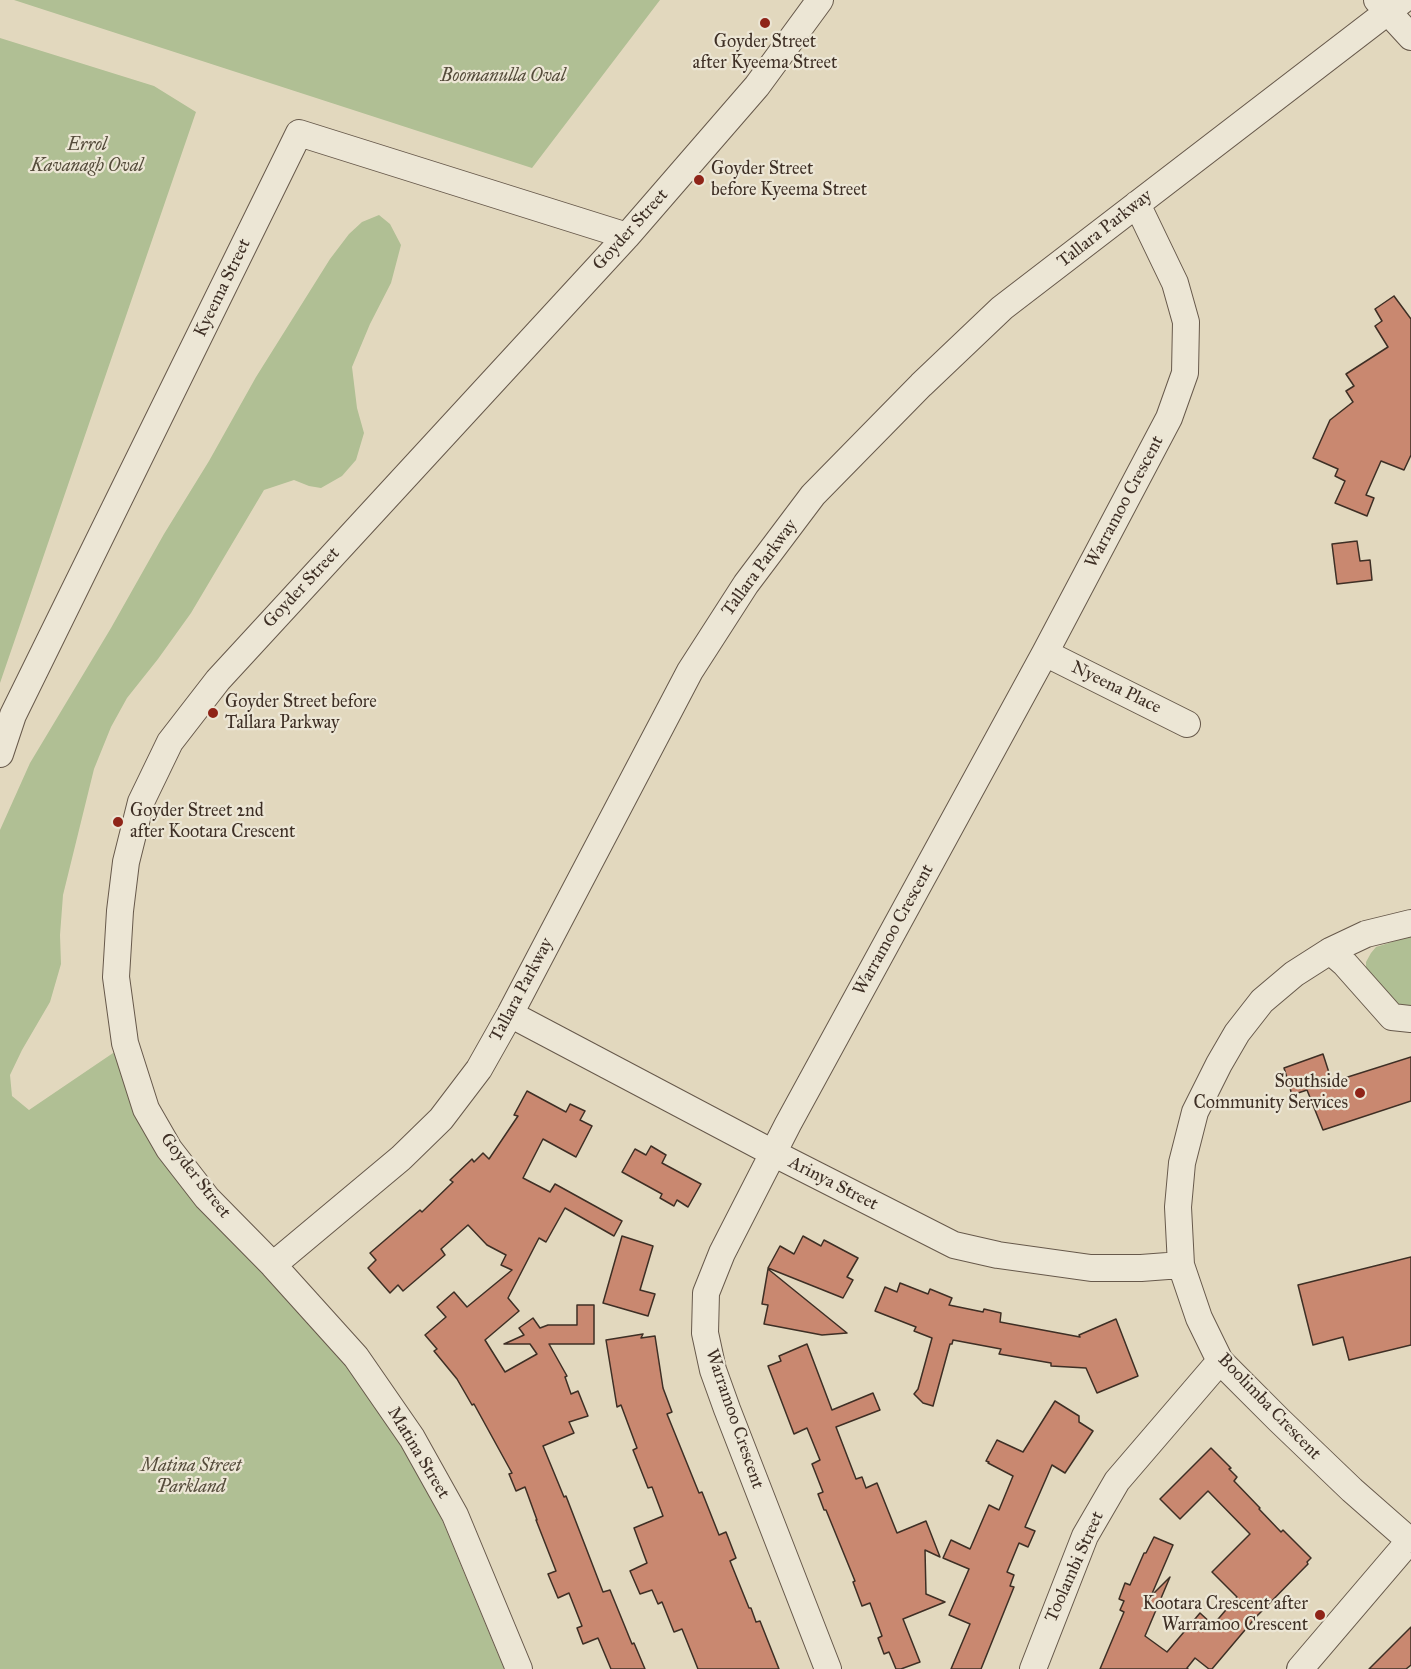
<!DOCTYPE html>
<html>
<head>
<meta charset="utf-8">
<style>
	body { margin:0 }
	canvas { display:block; background:#e2d8be }
</style>
</head>
<body>
<canvas width="1411" height="1669"></canvas>
<script>
const ctx = document.querySelector('canvas').getContext('2d');
ctx.lineJoin = 'round';
function paint(path, color) { ctx.fillStyle = color; ctx.fill(path, 'evenodd'); }
const poly = rows => new Path2D(rows.map(r => 'M' + r).join(''));
function trace(path, color, width, dash) { ctx.strokeStyle = color; ctx.lineWidth = width; ctx.lineCap = dash ? 'butt' : 'round'; ctx.setLineDash(dash || []); ctx.stroke(path); }
function drawText(font, color, halo, rows, align = 'center') {
  ctx.font = font + ' "IM FELL Great Primer",serif'; ctx.lineWidth = 4.5; ctx.setLineDash([]); ctx.textBaseline = 'middle'; ctx.strokeStyle = halo; ctx.fillStyle = color; for (const [text, x, y, turn = 0] of rows) {
    ctx.save(); ctx.translate(x, y); ctx.rotate((+turn || 0) * Math.PI / 180); ctx.textAlign = isNaN(turn) ? turn : align; if (halo) ctx.strokeText(text, 0, 0); ctx.fillText(text, 0, 0); ctx.restore();
  }
}
const green = poly([
	[14,0,660,0,532,168],
	[0,38,154,86,196,112,0,683],
	[379,215,390,224,401,245,391,283,370,324,352,367,357,408,364,433,356,460,342,476,321,488,309,486,294,480,264,490,191,613,158,659,127,698,111,727,94,769,63,895,60,935,61,964,50,1002,22,1050,10,1075,12,1096,29,1110,119,1049,206,1214,228,1238,309,1319,336,1350,400,1439,443,1522,504,1669,0,1669,0,830,30,763,111,628,164,534,209,461,256,377,330,259,349,234,362,222],
	[1411,936,1411,1010,1401,1008,1366,975,1366,962,1371,953,1376,947]
]);
const building = poly([
	[1394,296,1411,319,1411,455,1404,470,1381,461,1366,495,1374,498,1367,516,1335,503,1345,481,1335,476,1338,469,1313,458,1330,420,1353,402,1346,391,1354,386,1346,374,1388,347,1375,326,1382,321,1375,309,1394,296],
	[1357,541,1360,561,1370,560,1372,580,1337,584,1332,544,1357,541],
	[1323,1054,1332,1082,1411,1057,1411,1101,1323,1130,1307,1090,1292,1095,1284,1068,1323,1054],
	[527,1091,566,1112,570,1104,585,1111,580,1120,592,1126,576,1157,543,1139,523,1178,550,1192,555,1184,622,1221,614,1236,565,1208,546,1242,539,1238,508,1298,519,1311,485,1340,505,1372,537,1354,530,1344,504,1344,524,1335,519,1328,533,1318,540,1328,548,1325,577,1325,577,1305,594,1305,594,1344,549,1344,567,1376,565,1377,571,1394,578,1391,588,1416,569,1422,574,1433,543,1446,564,1497,566,1496,603,1592,610,1590,632,1644,634,1643,645,1669,611,1669,598,1638,583,1644,577,1628,582,1626,569,1593,558,1598,548,1574,556,1571,536,1520,537,1520,525,1487,516,1491,509,1474,512,1473,474,1404,472,1405,457,1379,434,1351,437,1349,425,1335,446,1317,437,1307,454,1292,467,1307,512,1270,501,1265,506,1255,487,1245,468,1225,441,1249,445,1255,403,1291,398,1285,390,1293,368,1268,376,1260,370,1253,420,1210,422,1212,453,1182,450,1180,472,1159,474,1162,483,1153,489,1159,518,1116,514,1115,527,1091],
	[651,1146,666,1155,662,1163,701,1184,688,1207,677,1200,674,1206,660,1198,662,1194,622,1172,635,1149,646,1155,651,1146],
	[622,1236,653,1246,640,1290,655,1294,648,1316,603,1303,622,1236],
	[803,1236,821,1246,824,1240,858,1258,847,1277,853,1280,843,1298,768,1268,780,1246,794,1254,803,1236],
	[1411,1257,1411,1345,1349,1360,1343,1337,1313,1345,1298,1285,1411,1257],
	[768,1269,847,1333,822,1335,764,1324,768,1305,762,1304,768,1269],
	[900,1283,928,1294,930,1289,952,1298,949,1305,983,1312,984,1309,1001,1313,1000,1322,1080,1337,1079,1335,1116,1319,1138,1376,1097,1393,1086,1368,1051,1366,1051,1363,999,1354,1001,1349,953,1340,952,1344,950,1344,933,1406,923,1403,914,1394,918,1389,932,1338,914,1331,916,1327,875,1311,885,1287,897,1292,900,1283],
	[643,1334,641,1338,655,1336,663,1388,672,1412,667,1414,699,1493,702,1492,719,1535,726,1532,736,1558,730,1561,749,1608,751,1608,756,1622,760,1621,779,1669,698,1669,682,1629,674,1632,662,1602,658,1604,652,1590,640,1594,630,1571,647,1563,634,1528,663,1516,652,1487,648,1488,633,1450,637,1448,621,1405,617,1407,606,1340,643,1334],
	[807,1344,832,1410,873,1393,880,1410,836,1427,856,1479,862,1477,866,1488,877,1483,897,1533,926,1521,940,1557,925,1550,926,1594,945,1602,903,1619,920,1662,901,1669,896,1669,889,1652,884,1654,878,1638,882,1636,870,1603,862,1606,853,1582,855,1581,826,1510,824,1510,818,1494,823,1492,812,1464,820,1460,807,1428,794,1434,768,1366,781,1361,779,1356,807,1344],
	[1055,1401,1079,1416,1079,1422,1093,1431,1065,1473,1052,1465,1025,1527,1035,1531,1028,1547,1019,1543,1007,1572,1014,1575,1010,1586,1014,1587,981,1669,951,1669,970,1624,949,1615,969,1569,943,1558,951,1540,970,1549,989,1505,999,1510,1013,1476,988,1463,989,1462,986,1461,997,1440,1023,1452,1055,1401],
	[1211,1448,1231,1468,1229,1469,1237,1477,1234,1481,1260,1508,1259,1509,1281,1532,1283,1530,1311,1558,1307,1562,1308,1564,1256,1617,1212,1669,1209,1669,1195,1658,1187,1668,1188,1669,1100,1669,1124,1612,1120,1610,1124,1601,1119,1599,1125,1583,1130,1585,1144,1553,1146,1553,1154,1537,1173,1545,1151,1596,1170,1577,1145,1636,1167,1652,1200,1613,1213,1625,1237,1597,1212,1572,1250,1534,1208,1491,1180,1519,1160,1499,1211,1448],
	[1411,1627,1411,1665,1406,1669,1369,1669,1411,1627]
]);
const minor = poly([
	[1377,0,1411,37],
	[1045,653,1187,724],
	[0,754,13,715,299,133,627,236],
	[1330,951,1345,964,1392,1017,1411,1019],
	[510,1014,773,1153,954,1245,998,1255,1091,1268,1141,1268,1181,1265],
	[273,1265,401,1158,441,1119,479,1069,510,1014,690,671,746,584,813,495,921,385,1002,308,1403,0],
	[1409,1540,1352,1490,1279,1420,1220,1361,1199,1318,1181,1265,1178,1207,1182,1163,1195,1112,1219,1064,1237,1033,1262,1001,1294,974,1330,951,1366,934,1411,923],
	[519,1669,455,1515,412,1438,356,1357,273,1265,207,1198,169,1149,146,1109,125,1043,116,977,120,911,126,862,141,802,170,742,218,680,627,236,757,86,820,0],
	[828,1669,727,1409,713,1370,705,1333,706,1293,722,1253,788,1124,1045,653,1169,418,1185,373,1186,322,1175,283,1137,204],
	[1033,1669,1085,1536,1117,1481,1220,1361],
	[1300,1669,1411,1539]
]);
const markers = [
	[765,23,6,"#8f2418"],
	[699,180,6,"#8f2418"],
	[213,713,6,"#8f2418"],
	[118,822,6,"#8f2418"],
	[1360,1093,6,"#8f2418"],
	[1320,1615,6,"#8f2418"]
];
const poiNames = [
	["Goyder Street",765,43,"center"],
	["after Kyeema Street",765,64,"center"],
	["Goyder Street",711,170],
	["before Kyeema Street",711,191],
	["Goyder Street before",225,703],
	["Tallara Parkway",225,724],
	["Goyder Street 2nd",130,812],
	["after Kootara Crescent",130,833],
	["Southside",1348,1083,"right"],
	["Community Services",1348,1104,"right"],
	["Kootara Crescent after",1308,1605,"right"],
	["Warramoo Crescent",1308,1626,"right"]
];
const parkNames = [
	["Boomanulla Oval",503,77],
	["Errol",87,146],
	["Kavanagh Oval",87,167],
	["Matina Street",191,1467],
	["Parkland",191,1488]
];
const streetNames = [
	["Tallara Parkway",1105,229,-38],
	["Goyder Street",631,230,-48],
	["Kyeema Street",223,288,-64],
	["Warramoo Crescent",1125,502,-62],
	["Tallara Parkway",760,568,-54],
	["Goyder Street",302,588,-47],
	["Nyeena Place",1116,688,26],
	["Warramoo Crescent",894,930,-61],
	["Tallara Parkway",522,990,-62],
	["Goyder Street",195,1176,52],
	["Arinya Street",833,1184,27],
	["Boolimba Crescent",1269,1407,46],
	["Warramoo Crescent",734,1419,71],
	["Matina Street",418,1453,59],
	["Toolambi Street",1075,1567,-66]
];
paint(green, '#b0bf94');
paint(building, '#c98870');
trace(building, '#3e2f25', 1.5);
trace(minor, '#67594b', 28);
trace(minor, '#ece6d5', 26);
for (const [x, y, r, color] of markers) { const dot = new Path2D(); dot.arc(x, y, r, 0, 2 * Math.PI); ctx.fillStyle = color; ctx.fill(dot); trace(dot, '#ece6d5', 2); }
drawText('18px', '#3e2f25', '#ece6d5', poiNames, 'left');
drawText('italic 18px', '#554c3b', '#ece6d5', parkNames);
drawText('18px', '#3e2f25', '#ece6d5', streetNames);
</script>
</body>
</html>
